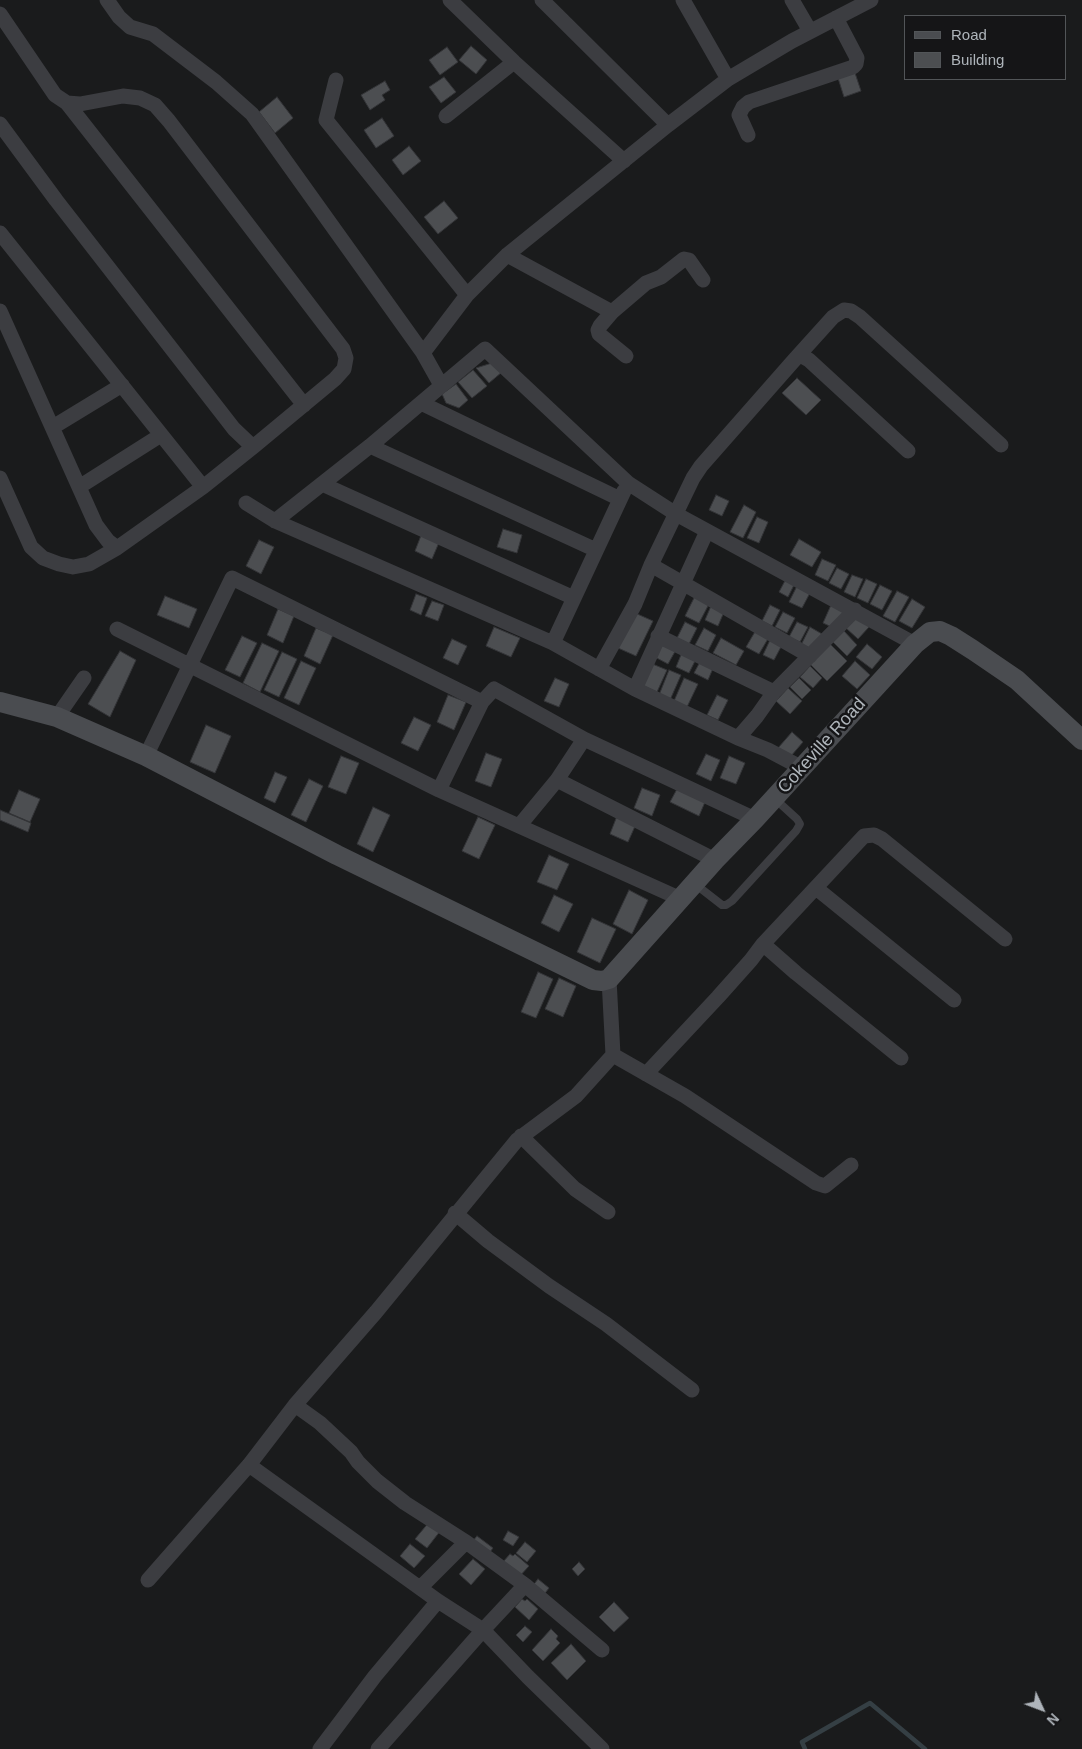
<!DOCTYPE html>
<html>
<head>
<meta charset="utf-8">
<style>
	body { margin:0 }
	#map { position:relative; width:1082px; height:1749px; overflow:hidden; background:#1a1b1c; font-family:Helvetica,sans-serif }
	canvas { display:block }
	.legend { position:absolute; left:904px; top:15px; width:162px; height:65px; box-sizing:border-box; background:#151517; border:1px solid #525558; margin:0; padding:6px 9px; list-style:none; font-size:15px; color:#aeb4ba }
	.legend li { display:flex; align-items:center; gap:10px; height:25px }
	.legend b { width:25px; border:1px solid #525558 }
	.north { position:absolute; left:1017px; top:1684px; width:50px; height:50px; -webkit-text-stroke:4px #151517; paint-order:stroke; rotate:133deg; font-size:14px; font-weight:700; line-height:20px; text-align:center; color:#aeb4ba }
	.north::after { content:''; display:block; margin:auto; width:18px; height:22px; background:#aeb4ba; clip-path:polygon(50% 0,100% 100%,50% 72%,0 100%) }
</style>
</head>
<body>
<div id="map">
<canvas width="1082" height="1749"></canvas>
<ul class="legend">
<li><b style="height:6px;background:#4a4c50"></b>Road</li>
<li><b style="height:14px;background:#4c4e51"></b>Building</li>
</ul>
<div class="north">N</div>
</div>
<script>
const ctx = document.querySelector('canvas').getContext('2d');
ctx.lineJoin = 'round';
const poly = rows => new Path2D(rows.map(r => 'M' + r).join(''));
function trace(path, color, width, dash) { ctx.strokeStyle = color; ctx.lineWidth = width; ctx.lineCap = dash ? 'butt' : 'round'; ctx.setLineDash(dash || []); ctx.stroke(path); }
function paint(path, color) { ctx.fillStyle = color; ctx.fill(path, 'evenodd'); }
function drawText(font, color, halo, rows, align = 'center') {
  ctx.font = font + ' Helvetica,sans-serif'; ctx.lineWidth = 5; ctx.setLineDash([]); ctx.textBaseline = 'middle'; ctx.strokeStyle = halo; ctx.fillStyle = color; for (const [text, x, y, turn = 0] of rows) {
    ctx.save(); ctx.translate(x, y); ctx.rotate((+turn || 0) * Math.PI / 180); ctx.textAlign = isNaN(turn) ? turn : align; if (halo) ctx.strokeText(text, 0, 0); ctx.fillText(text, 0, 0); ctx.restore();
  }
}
const stream = poly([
	[805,1749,802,1742,870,1703,925,1749]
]);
const building = poly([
	[471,46,487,60,476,74,459,60,471,46],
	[447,47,458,62,440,75,429,60,447,47],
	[855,73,861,91,844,97,838,78,855,73],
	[444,77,456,92,441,103,429,87,444,77],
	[385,81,390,90,382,95,385,100,370,110,361,95,385,81],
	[277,97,293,118,275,133,259,112,277,97],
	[382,118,394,136,376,148,364,130,382,118],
	[409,146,421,161,403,175,392,160,409,146],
	[444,201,458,218,438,234,424,217,444,201],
	[492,363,502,372,489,383,476,368,492,363],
	[473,370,487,386,472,398,458,382,473,370],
	[797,378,821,400,806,415,782,393,797,378],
	[456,384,468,400,459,408,446,403,442,394,456,384],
	[716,495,729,501,722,516,709,510,716,495],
	[744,505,756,512,743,538,730,532,744,505],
	[757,517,768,522,759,543,747,538,757,517],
	[503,529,522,535,517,553,497,547,503,529],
	[422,533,440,540,432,559,415,551,422,533],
	[799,539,821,552,812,567,790,555,799,539],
	[259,540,274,547,261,574,246,566,259,540],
	[822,559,836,565,828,581,815,575,822,559],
	[837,568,849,574,841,589,829,583,837,568],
	[852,575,863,579,855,597,844,592,852,575],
	[787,577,796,581,788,597,779,592,787,577],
	[866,579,877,584,868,603,857,598,866,579],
	[798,584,811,591,802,608,789,602,798,584],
	[880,585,892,591,882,610,870,604,880,585],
	[897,591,909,597,895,622,883,616,897,591],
	[416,594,427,598,421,615,410,610,416,594],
	[165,596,197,609,189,628,157,615,165,596],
	[695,596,709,604,699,623,685,616,695,596],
	[912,599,925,607,912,628,899,621,912,599],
	[432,601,444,605,438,621,425,616,432,601],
	[770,605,780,610,772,626,762,621,770,605],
	[831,605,844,611,836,629,823,623,831,605],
	[711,606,724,612,718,626,705,620,711,606],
	[278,609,294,616,283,643,267,635,278,609],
	[783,612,795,618,787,633,775,627,783,612],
	[635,613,653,621,636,656,618,648,635,613],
	[857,616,869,627,858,639,846,628,857,616],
	[685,622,697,628,689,644,677,638,685,622],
	[797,622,808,627,800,642,789,637,797,622],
	[494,627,520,638,511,657,486,646,494,627],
	[810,627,822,634,813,652,801,645,810,627],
	[316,628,333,635,320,664,304,656,316,628],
	[704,628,716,635,708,651,695,645,704,628],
	[756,630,769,637,759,654,746,647,756,630],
	[844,631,857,645,847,656,833,642,844,631],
	[242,636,257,643,240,677,225,670,242,636],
	[721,638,744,651,736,665,713,653,721,638],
	[452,639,467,646,458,665,443,658,452,639],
	[661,640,677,648,668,664,653,656,661,640],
	[770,640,782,645,774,660,763,655,770,640],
	[262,643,279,651,260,692,243,683,262,643],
	[830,644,847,661,827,681,810,664,830,644],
	[867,644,882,657,872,669,856,657,867,644],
	[683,650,697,657,689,673,676,667,683,650],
	[120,651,136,660,110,717,88,704,120,651],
	[282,652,297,659,279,697,264,690,282,652],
	[701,660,714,666,708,680,694,673,701,660],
	[301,661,316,668,299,705,284,698,301,661],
	[855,661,870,675,857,689,842,676,855,661],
	[650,663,667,670,657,692,641,685,650,663],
	[810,666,822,678,813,688,800,677,810,666],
	[669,670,681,675,670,700,659,695,669,670],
	[555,678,569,684,559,707,544,701,555,678],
	[684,678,698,684,687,707,674,701,684,678],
	[799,678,811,690,802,699,790,687,799,678],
	[788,688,802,701,790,714,776,701,788,688],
	[448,695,466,702,454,730,437,722,448,695],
	[717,695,728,700,718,720,707,715,717,695],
	[414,717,431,725,418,751,401,743,414,717],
	[206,725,231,736,215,773,190,762,206,725],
	[792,732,803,742,791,756,778,748,792,732],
	[486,753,502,759,491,787,475,781,486,753],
	[706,754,720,760,711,781,696,774,706,754],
	[341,756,359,763,346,794,328,787,341,756],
	[729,756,745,763,736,784,720,778,729,756],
	[275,772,287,777,275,803,264,798,275,772],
	[309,779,323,786,306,822,291,815,309,779],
	[642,788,660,795,652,816,634,808,642,788],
	[677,789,705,802,699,816,670,802,677,789],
	[19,790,40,799,30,822,9,813,19,790],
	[373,807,390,815,373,852,357,844,373,807],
	[0,810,31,823,28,832,0,820,0,810],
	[617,816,636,824,628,842,610,834,617,816],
	[478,817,495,825,479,859,462,851,478,817],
	[549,855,569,864,557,890,537,882,549,855],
	[629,890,648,900,632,934,613,924,629,890],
	[554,895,573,904,559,932,541,923,554,895],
	[592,918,616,929,600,963,577,952,592,918],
	[538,972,553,979,536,1018,521,1012,538,972],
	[559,978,576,986,563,1017,545,1009,559,978],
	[430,1521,441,1530,427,1548,415,1539,430,1521],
	[508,1531,519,1537,513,1546,503,1540,508,1531],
	[477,1536,493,1548,487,1556,471,1543,477,1536],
	[525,1542,536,1551,527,1562,516,1553,525,1542],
	[410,1544,425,1556,414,1568,400,1556,410,1544],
	[510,1554,513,1556,515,1554,529,1566,518,1578,503,1562,510,1554],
	[473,1559,485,1569,471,1585,459,1574,473,1559],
	[579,1562,585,1569,578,1576,572,1569,579,1562],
	[538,1579,549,1588,542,1597,531,1588,538,1579],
	[522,1599,525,1601,527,1599,538,1609,529,1620,515,1607,522,1599],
	[614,1602,629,1618,614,1632,599,1617,614,1602],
	[525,1626,532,1632,523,1642,516,1635,525,1626],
	[551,1629,558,1636,556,1639,560,1643,543,1661,532,1650,551,1629],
	[571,1644,586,1661,567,1680,551,1663,571,1644]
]);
const lane = poly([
	[695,884,722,905,726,905,732,901,796,831,800,824,797,819,774,798]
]);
const street = poly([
	[107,0,119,17,130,27,153,34,216,82,252,114,423,353],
	[450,0,514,62,624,161],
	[542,0,668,125],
	[683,0,728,79],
	[792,0,810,31],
	[0,14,55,95,67,103,80,104,123,96,140,98,155,105,169,121,343,349,346,358,344,369,335,379,253,447,203,487,117,548,89,564,73,567,59,564,43,558,31,547,0,478],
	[336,80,326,120,467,295],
	[67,103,304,405],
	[446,116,514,62],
	[0,124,56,200,234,429,253,447],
	[748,135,739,115,743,107,749,102,853,67,856,64,857,58,836,18],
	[0,233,203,487],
	[507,255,612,312],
	[0,311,96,525,108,541,117,548],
	[626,356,599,334,598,330,600,326,612,312,646,283,661,277,684,259,689,260,703,280],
	[796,358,833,317,844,310,851,311,860,317,1001,445],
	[441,385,423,353,467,295,507,255,668,125,728,79,792,41,871,0],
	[421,403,620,499],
	[53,427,122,385],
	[370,446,596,550],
	[322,484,574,598],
	[79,487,161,435],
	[246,503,275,521,553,643,635,689,738,738,768,750,802,768],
	[275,521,370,446,485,349,628,483,676,514,915,644],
	[651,565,810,656],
	[117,629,439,790,681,899],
	[658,636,774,692],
	[553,643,624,491],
	[599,669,635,604,651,565,693,478,701,466,796,358,802,356,809,360,908,451],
	[635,689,707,531],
	[57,717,84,678],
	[738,738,757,716,774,692,855,610],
	[146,756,232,578,482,702],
	[557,780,715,860],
	[439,790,482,702,494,689,584,739,755,819],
	[519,826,557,780,584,739],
	[816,888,954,1000],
	[763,944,796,973,901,1058],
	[613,1055,685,1096,816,1183,825,1186,851,1165],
	[646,1074,718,997,751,960,763,944,864,836,874,835,882,839,1005,939],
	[521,1136,575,1189,608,1212],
	[455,1213,488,1241,549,1286,606,1324,692,1390],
	[295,1405,320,1423,351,1452,358,1462,377,1481,405,1503,466,1542,525,1585,602,1650],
	[249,1465,438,1601,483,1630,528,1677,602,1749],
	[148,1580,249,1465,295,1405,376,1312,517,1140,576,1096,613,1055,609,979],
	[420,1588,466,1542],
	[320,1749,375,1676,438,1601],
	[378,1749,483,1630,525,1585]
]);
const secondary = poly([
	[0,702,57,717,146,756,337,855,593,980,602,981,609,979,715,860,755,819,915,644,930,632,940,631,951,636,973,650,1017,680,1082,740]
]);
const streetNames = [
	["Cokeville Road",822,746,-48]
];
trace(stream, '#353f44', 4.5);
paint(building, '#4c4e51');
trace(building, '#343538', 1);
trace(lane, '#3c3d41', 8);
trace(street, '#3c3d41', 15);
trace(secondary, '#4a4c50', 20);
drawText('18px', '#aeb4ba', '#151517', streetNames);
</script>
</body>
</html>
